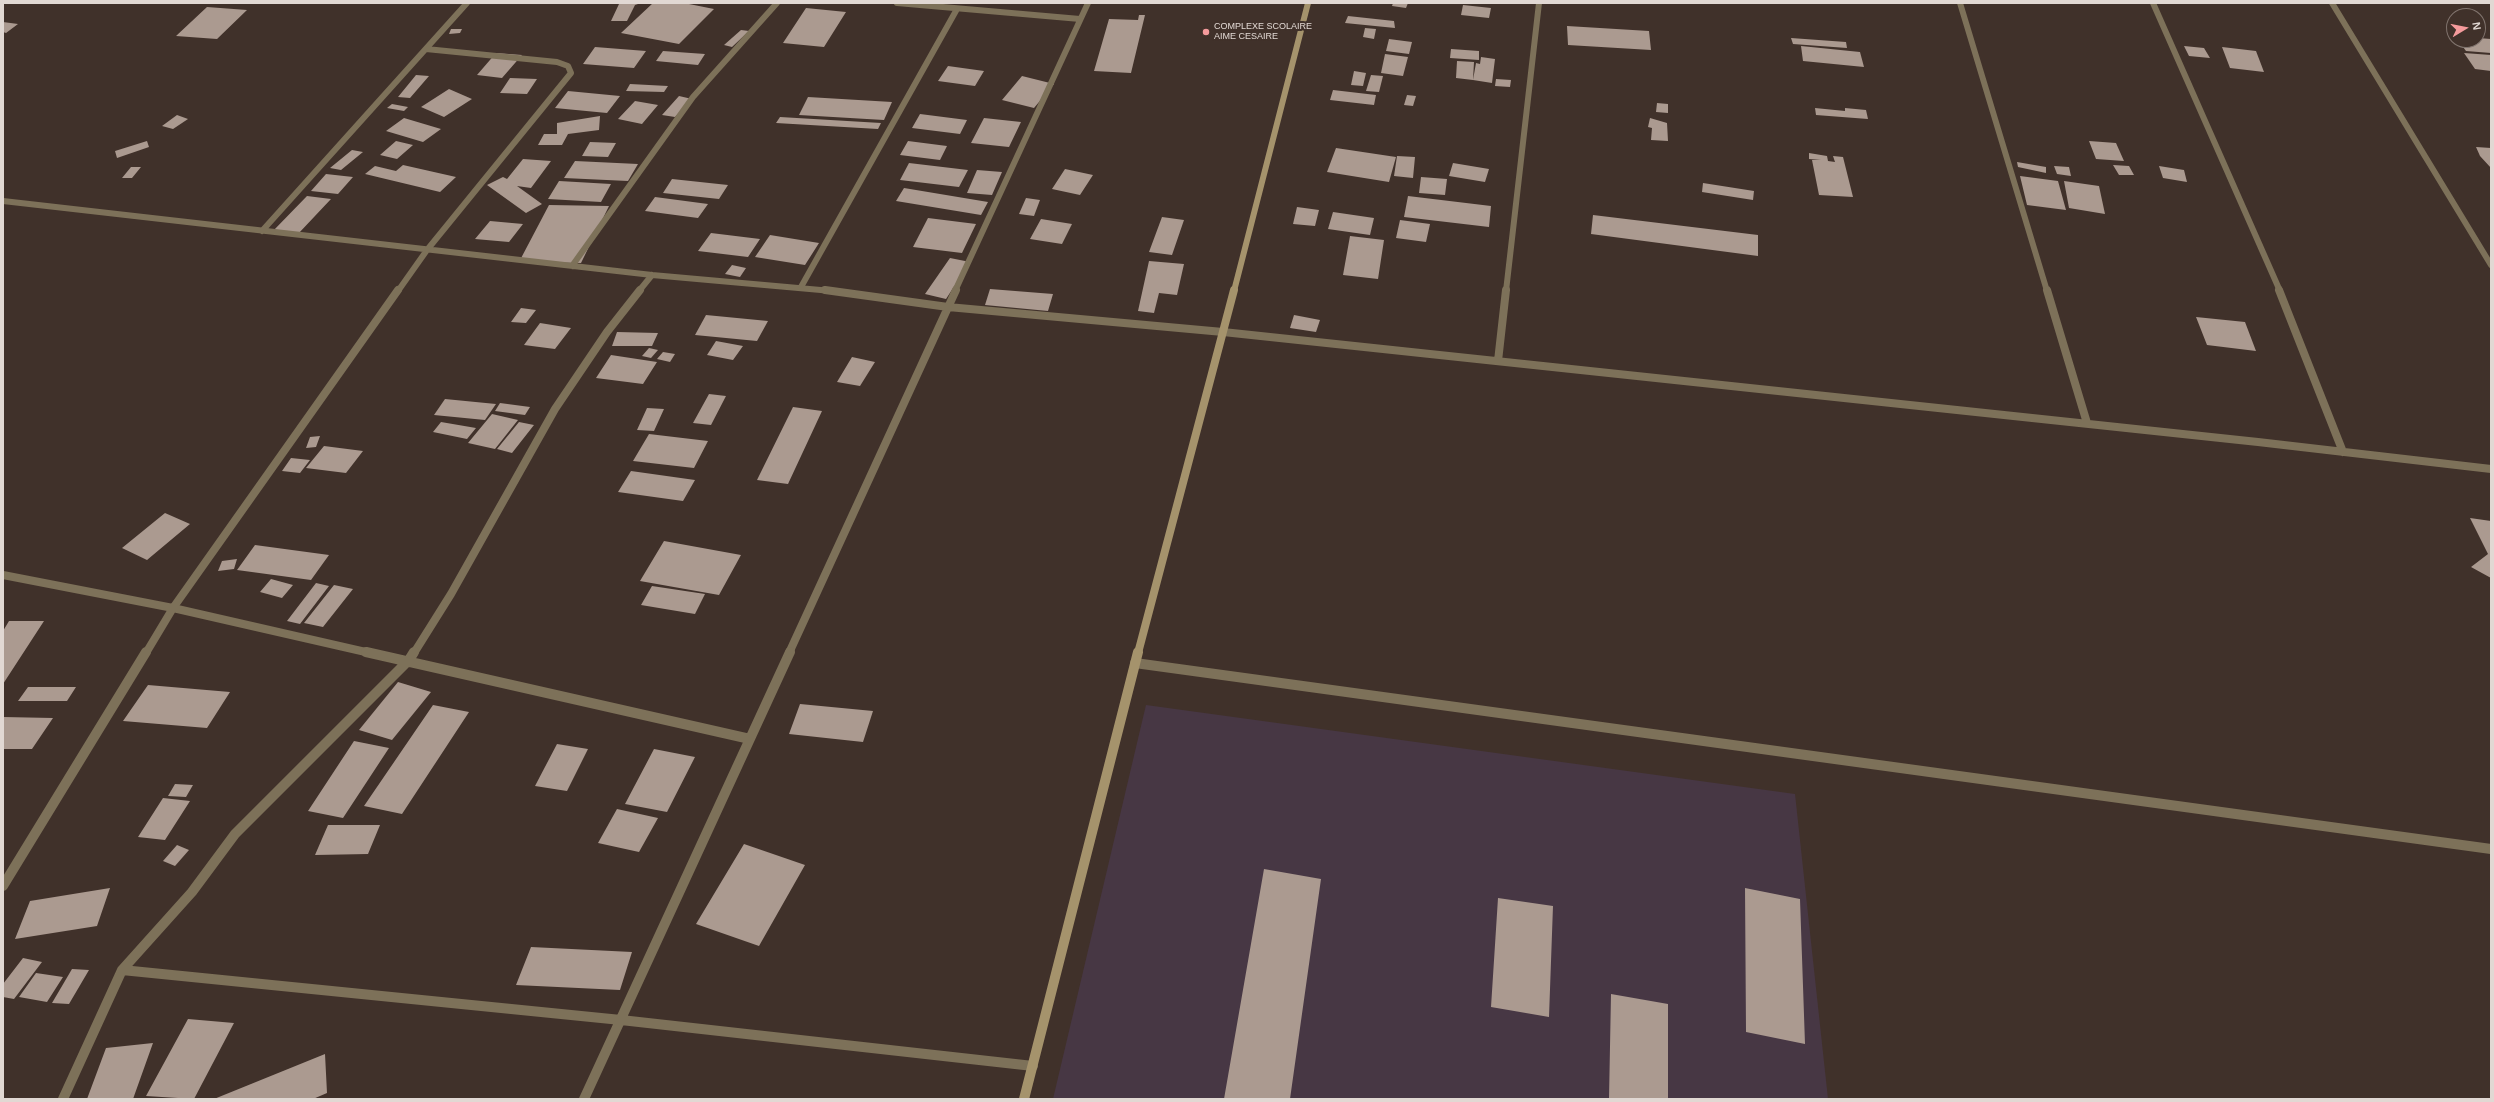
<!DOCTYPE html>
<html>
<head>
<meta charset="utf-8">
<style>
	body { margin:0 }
	#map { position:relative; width:2494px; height:1102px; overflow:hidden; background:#40312a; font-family:Arial,sans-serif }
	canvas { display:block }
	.frame { position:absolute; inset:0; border:4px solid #e1d8d3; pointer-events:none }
	.north { position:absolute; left:2446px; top:8px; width:40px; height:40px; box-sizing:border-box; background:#40312a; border:1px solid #80746e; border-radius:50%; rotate:80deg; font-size:11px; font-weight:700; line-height:16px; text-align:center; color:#e1d8d3 }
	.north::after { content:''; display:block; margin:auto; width:14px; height:18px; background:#f59b9c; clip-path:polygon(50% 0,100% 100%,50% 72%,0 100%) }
</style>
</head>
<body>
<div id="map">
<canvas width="2494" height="1102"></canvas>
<div class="frame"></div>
<div class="north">N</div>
</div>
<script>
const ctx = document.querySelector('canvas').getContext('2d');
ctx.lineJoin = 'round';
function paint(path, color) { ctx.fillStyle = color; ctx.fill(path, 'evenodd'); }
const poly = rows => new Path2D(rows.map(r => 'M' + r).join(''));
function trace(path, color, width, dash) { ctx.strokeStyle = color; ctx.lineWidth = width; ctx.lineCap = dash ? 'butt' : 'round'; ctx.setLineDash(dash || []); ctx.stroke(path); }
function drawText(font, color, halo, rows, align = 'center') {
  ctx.font = font + ' Arial,sans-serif'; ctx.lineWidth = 4; ctx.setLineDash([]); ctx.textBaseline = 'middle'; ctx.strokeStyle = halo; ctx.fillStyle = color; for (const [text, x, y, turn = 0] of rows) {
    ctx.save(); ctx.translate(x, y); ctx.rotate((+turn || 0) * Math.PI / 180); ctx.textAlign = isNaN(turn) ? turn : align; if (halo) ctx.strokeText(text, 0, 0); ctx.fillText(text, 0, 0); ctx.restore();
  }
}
const education = poly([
	[1146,705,1795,794,1828,1099,1053,1099]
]);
const building = poly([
	[641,3,635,5,627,21,611,21,619,4],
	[653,3,684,3,714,9,679,44,621,33],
	[1393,3,1408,3,1406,8,1392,6],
	[1463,5,1491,8,1489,18,1461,15],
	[207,7,247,10,217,39,176,36],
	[806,8,846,12,824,47,783,43],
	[1139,15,1145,15,1131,73,1094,71,1109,19,1138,20],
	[1348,16,1394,21,1395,28,1345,23],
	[3,22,18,24,6,33,3,32],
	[1567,26,1649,31,1651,50,1568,45],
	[1365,28,1376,29,1374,39,1363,37],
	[451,29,462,29,460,33,449,34],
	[741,30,749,31,732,47,724,45],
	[1791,38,1846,42,1847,48,1793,44],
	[2478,38,2491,39,2491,53,2466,51,2458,40,2478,40],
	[1389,39,1412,42,1409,54,1386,51],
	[1801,46,1860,52,1864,67,1803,61],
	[2184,46,2204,48,2210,58,2189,56],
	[595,47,646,51,634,68,583,64],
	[2222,47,2256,51,2264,72,2230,68],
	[1451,49,1479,51,1479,60,1450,58],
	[663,51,705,54,698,65,656,61],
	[496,53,522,55,502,78,477,75],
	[2464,53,2491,55,2491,71,2475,69],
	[1385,54,1408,57,1403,76,1381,73],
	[1481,57,1495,59,1492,83,1473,80,1476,63,1480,64],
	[1457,61,1474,62,1473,80,1456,78],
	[948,66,984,71,975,86,938,81],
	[1354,71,1366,73,1363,86,1351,85],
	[416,75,429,76,410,98,398,97],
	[1371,75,1383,76,1379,92,1366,91],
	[1022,76,1054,84,1034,108,1002,100],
	[510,78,537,79,527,94,500,93],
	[1496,79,1511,80,1510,87,1495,86],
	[630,84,668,86,664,92,626,91],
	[449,89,472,99,444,117,421,107],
	[1333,90,1376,95,1374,105,1330,100],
	[568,91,620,96,607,113,555,108],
	[1407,95,1416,96,1413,106,1404,105],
	[679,96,692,99,675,117,662,115],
	[808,97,892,102,884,120,799,115],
	[635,101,658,105,642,124,618,119],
	[1657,103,1668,104,1668,113,1656,112],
	[392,104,408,107,404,111,387,108],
	[1815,108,1845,111,1845,108,1866,110,1868,119,1816,115],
	[920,114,967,120,960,134,912,128],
	[177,115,188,119,173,129,162,126],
	[600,116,599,130,568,134,562,145,538,145,544,134,557,134,557,123],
	[780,117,881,123,878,129,776,123],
	[404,118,441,129,423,142,386,131],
	[984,118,1021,122,1009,147,971,143],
	[1650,118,1667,123,1668,141,1651,140,1652,128,1648,127],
	[147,141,149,147,117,158,115,151],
	[396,141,413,145,397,159,380,155],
	[908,141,947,146,940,160,900,155],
	[2089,141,2116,143,2124,161,2096,159],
	[590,142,616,143,608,157,582,156],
	[2476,147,2491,148,2491,168,2480,156],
	[1336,148,1396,157,1389,182,1327,172],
	[352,150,363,152,341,170,330,168],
	[1809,153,1827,156,1828,161,1835,162,1833,156,1843,157,1853,197,1819,195,1812,160,1821,160,1809,159],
	[1397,156,1415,157,1413,178,1394,176],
	[523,159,551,161,531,188,517,186,542,204,526,213,487,185,503,177,507,179],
	[575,161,638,164,628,181,564,178],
	[2017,162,2046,167,2046,173,2018,167],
	[909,163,968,170,959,187,900,180],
	[1453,163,1489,169,1485,182,1449,176],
	[403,165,456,177,440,192,365,174,375,166,396,171],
	[2113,165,2129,166,2134,175,2119,175],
	[2054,166,2069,167,2071,176,2057,174],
	[2159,166,2184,170,2187,182,2163,178],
	[131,167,141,167,132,178,122,178],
	[1065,169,1093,175,1080,195,1052,189],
	[977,170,1002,172,992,195,967,193],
	[326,174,353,177,338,194,311,191],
	[2020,176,2058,181,2066,210,2027,205],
	[1421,177,1447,179,1445,195,1419,193],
	[672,179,728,185,719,199,663,193],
	[559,181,611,184,601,202,548,199],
	[2064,181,2099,186,2105,214,2069,208],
	[1703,183,1754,191,1753,200,1702,192],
	[904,188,988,202,981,215,896,201],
	[307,196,331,199,298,234,273,231],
	[1408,196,1491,206,1489,227,1404,217],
	[655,197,708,204,698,218,645,211],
	[1026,198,1040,200,1034,216,1019,214],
	[549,205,609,206,581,263,519,262],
	[1297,207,1319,210,1315,226,1293,224],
	[1333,212,1374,218,1370,235,1328,229],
	[1593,215,1758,235,1758,256,1591,234],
	[1162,217,1184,220,1172,255,1149,252],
	[928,218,976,224,962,253,913,247],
	[1041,219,1072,224,1062,244,1030,239],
	[1400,220,1430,224,1426,242,1396,238],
	[490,221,523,224,509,242,475,239],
	[711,233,760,239,748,257,698,251],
	[770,235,819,243,805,265,755,257],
	[1350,236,1384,240,1378,279,1343,275],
	[950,258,970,262,946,299,925,294],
	[1149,261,1184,264,1177,295,1159,293,1154,313,1138,311],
	[732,265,746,268,740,277,725,274],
	[990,289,1053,294,1048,311,985,305],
	[521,308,536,310,526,323,511,322],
	[706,315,768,321,757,341,695,335],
	[1294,315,1320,320,1316,332,1290,328],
	[2196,317,2245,322,2256,351,2207,345],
	[540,323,571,328,555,349,524,345],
	[617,332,658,333,652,346,612,346],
	[716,341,743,346,733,360,707,355],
	[649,348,658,350,651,358,642,356],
	[663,352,675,354,670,362,657,359],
	[611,355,657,362,643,384,596,378],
	[852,357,875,362,860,386,837,382],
	[709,394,726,396,711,425,693,423],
	[445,399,496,404,485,420,434,415],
	[500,403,530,407,525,415,495,411],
	[793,407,822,411,788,484,757,480],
	[647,408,664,409,654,431,637,430],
	[492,414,518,420,495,449,468,443],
	[441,422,476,428,467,439,433,432],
	[519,422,534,425,512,453,497,449],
	[649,434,708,441,694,468,633,461],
	[320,436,316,447,306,448,310,437],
	[324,446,363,451,346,473,306,468],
	[291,458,310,460,300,473,282,471],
	[631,471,695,480,683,501,618,492],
	[165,513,190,524,147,560,122,548],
	[2470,518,2491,521,2491,578,2471,567,2488,554],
	[664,541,741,555,719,595,640,581],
	[255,545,329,555,311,580,237,570],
	[237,559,234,569,218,571,222,561],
	[271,579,293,585,282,598,260,592],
	[316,583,329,586,300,624,287,621],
	[334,585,353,589,323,627,304,623],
	[652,586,705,594,695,614,641,605],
	[9,621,44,621,3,684,3,631],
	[398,682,431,692,392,740,359,730],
	[148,685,230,692,207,728,123,721],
	[28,687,76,687,67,701,18,701],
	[800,704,873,711,863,742,789,734],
	[433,705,469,712,402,814,364,806],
	[3,717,53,718,32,749,3,749],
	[354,741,389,748,343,818,308,811],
	[557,744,588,749,567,791,535,786],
	[654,749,695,757,667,812,625,804],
	[175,784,193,785,186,797,168,796],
	[163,798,190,801,165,840,138,837],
	[617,809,658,818,639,852,598,843],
	[328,825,380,825,368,854,315,855],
	[744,844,805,865,759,946,696,924],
	[177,845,189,850,175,866,163,861],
	[1264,869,1321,879,1290,1099,1224,1099],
	[110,888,97,926,15,939,30,901],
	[1745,888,1800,899,1805,1044,1746,1032],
	[1498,898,1553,906,1549,1017,1491,1007],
	[531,947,632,952,620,990,516,985],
	[23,958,42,962,14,999,3,997,3,984],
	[72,969,89,970,69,1004,52,1003],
	[36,973,63,977,47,1002,19,997],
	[1611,994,1668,1004,1668,1099,1609,1099],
	[188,1019,234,1023,194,1099,146,1096],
	[153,1043,133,1099,87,1099,106,1048],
	[325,1054,327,1093,313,1099,214,1099]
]);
const streetFar2 = poly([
	[897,3,1080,19],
	[1960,3,2047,291],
	[2153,3,2280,291],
	[2332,3,2491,265],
	[3,201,652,275,832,291],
	[262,231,467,3],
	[572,266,693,97,777,3],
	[801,287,957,9],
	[398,291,427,250,571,73,568,66,557,62,426,49],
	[639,291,652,275],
	[955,291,1088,3],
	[1506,291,1539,3]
]);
const streetFar1 = poly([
	[825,290,948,307,1223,332,2258,442,2491,469],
	[2047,290,2087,423],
	[2279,290,2343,452],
	[1498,361,1506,290],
	[3,575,173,608,370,653],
	[146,653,173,608,398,290],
	[414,653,451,594,555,409,607,332,640,290],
	[789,653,956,290]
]);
const street = poly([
	[366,652,750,739],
	[1135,663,2491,849],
	[3,886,146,652],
	[122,970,621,1020,1033,1066],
	[63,1099,122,970,192,892,235,834,409,660,414,652],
	[584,1099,790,652]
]);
const secondaryFar2 = poly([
	[1234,291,1308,3]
]);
const secondaryFar1 = poly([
	[1138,653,1234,290]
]);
const secondary = poly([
	[1024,1099,1138,652]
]);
const markers = [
	[1206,32,4,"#f59b9c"]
];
const farPoinames = [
	["COMPLEXE SCOLAIRE",1214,27],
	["AIME CESAIRE",1214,37]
];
paint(education, '#473744');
paint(building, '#ab9a90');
trace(streetFar2, '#7d7159', 6);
trace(streetFar1, '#7d7159', 8);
trace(street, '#7d7159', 10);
trace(secondaryFar2, '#a5936c', 6);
trace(secondaryFar1, '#a5936c', 8);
trace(secondary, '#a5936c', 10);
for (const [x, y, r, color] of markers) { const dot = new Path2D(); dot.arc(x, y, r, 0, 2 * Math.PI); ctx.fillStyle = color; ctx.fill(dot); trace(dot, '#40312a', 1.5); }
drawText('9px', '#e1d8d3', '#40312a', farPoinames, 'left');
</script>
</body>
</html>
